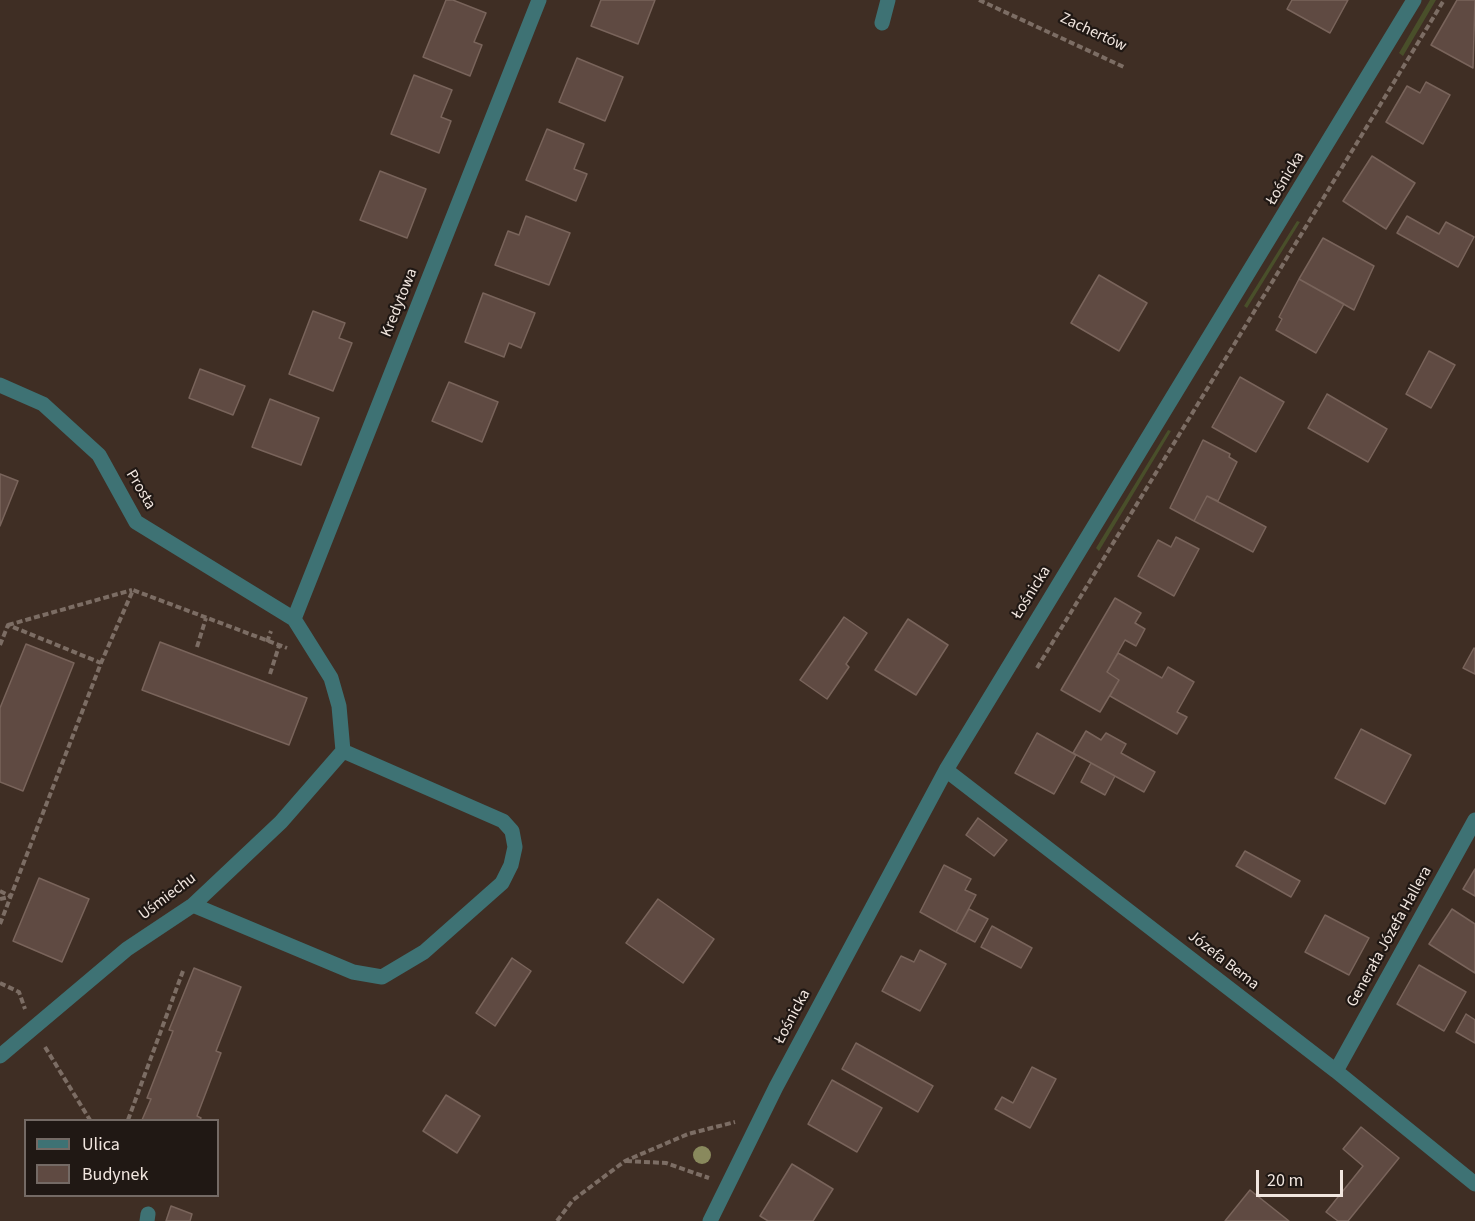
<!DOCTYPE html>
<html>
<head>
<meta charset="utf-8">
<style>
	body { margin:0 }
	#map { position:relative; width:1475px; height:1221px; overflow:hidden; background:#3f2e24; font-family:"Source Sans 3",sans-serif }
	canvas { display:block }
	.legend { position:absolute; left:24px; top:1119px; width:195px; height:78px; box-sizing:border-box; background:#201814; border:2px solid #746a65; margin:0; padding:8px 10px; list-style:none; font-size:18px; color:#f1e6df }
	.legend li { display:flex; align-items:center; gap:12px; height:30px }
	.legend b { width:30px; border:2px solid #746a65 }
	.scale { position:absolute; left:1256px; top:1170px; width:87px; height:27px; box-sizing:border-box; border:3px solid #f1e6df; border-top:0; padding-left:8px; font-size:18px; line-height:21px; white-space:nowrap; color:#f1e6df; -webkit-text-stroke:4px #201814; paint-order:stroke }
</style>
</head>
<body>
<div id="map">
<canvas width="1475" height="1221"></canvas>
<ul class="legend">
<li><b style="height:8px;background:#3e7274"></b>Ulica</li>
<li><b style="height:16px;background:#5f4a42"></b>Budynek</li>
</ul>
<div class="scale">20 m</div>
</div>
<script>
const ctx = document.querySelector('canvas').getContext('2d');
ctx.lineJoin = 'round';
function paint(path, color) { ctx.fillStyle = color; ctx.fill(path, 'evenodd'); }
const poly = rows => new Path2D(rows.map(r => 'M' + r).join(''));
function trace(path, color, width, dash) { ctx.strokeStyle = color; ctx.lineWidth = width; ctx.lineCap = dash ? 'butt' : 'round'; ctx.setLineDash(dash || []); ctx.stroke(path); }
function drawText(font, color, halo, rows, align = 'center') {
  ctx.font = font + ' "Source Sans 3",sans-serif'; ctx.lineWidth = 4.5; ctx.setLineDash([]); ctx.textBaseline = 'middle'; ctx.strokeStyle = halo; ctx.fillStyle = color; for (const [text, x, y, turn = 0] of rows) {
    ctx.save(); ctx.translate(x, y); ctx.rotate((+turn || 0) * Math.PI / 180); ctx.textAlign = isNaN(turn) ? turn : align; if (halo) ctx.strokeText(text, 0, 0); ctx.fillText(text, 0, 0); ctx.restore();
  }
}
const green = poly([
	[1430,0,1436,0,1403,56,1399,53],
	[1297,221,1300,222,1247,308,1244,306],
	[1168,430,1171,431,1099,551,1096,548]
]);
const building = poly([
	[446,0,453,0,486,13,474,42,482,45,470,76,423,57,446,0],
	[601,0,655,0,638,44,591,26,601,0],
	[1292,0,1348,0,1330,33,1287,9,1292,0],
	[1457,0,1475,0,1473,68,1431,45,1457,0],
	[577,58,623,77,605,121,559,102,577,58],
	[414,75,452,90,441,117,451,121,439,153,391,134,414,75],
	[1426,82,1450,95,1423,144,1386,122,1407,86,1420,93,1426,82],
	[547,129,584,144,574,169,587,174,576,201,526,180,547,129],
	[1372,156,1415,183,1386,229,1343,201,1372,156],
	[380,171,426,189,407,238,360,220,380,171],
	[526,216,570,233,549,285,495,265,508,231,519,235,526,216],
	[1407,216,1439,234,1446,222,1474,237,1458,267,1397,233,1407,216],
	[1323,238,1374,266,1354,310,1299,279,1323,238],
	[1099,275,1147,303,1119,351,1071,323,1099,275],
	[1299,279,1344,304,1316,353,1276,330,1282,319,1279,317,1299,279],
	[483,293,535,313,521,348,509,343,504,357,465,342,483,293],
	[313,311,345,323,339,338,352,343,333,391,289,374,313,311],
	[1429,351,1455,365,1431,408,1406,394,1429,351],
	[200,369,245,386,233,415,189,398,200,369],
	[1240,377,1284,402,1256,452,1212,427,1240,377],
	[449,382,498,402,482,442,432,421,449,382],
	[1327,394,1387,429,1368,462,1308,428,1327,394],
	[270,399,319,418,301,465,252,447,270,399],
	[1203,440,1230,454,1229,457,1237,462,1218,501,1207,496,1194,521,1170,508,1203,440],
	[0,474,18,481,0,526,0,474],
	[1207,496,1266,527,1253,552,1194,521,1207,496],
	[1176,537,1199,549,1174,596,1138,576,1158,540,1171,547,1176,537],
	[1115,598,1141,613,1135,623,1145,629,1136,646,1125,640,1107,672,1119,680,1100,712,1061,690,1115,598],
	[844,617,867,633,846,664,849,667,827,699,800,680,844,617],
	[908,619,948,645,916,695,875,670,908,619],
	[160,642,307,698,289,745,142,690,160,642],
	[26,644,74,663,23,791,0,782,0,708,26,644],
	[1474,648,1475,649,1475,674,1463,668,1474,648],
	[1118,653,1162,678,1168,667,1194,682,1177,712,1187,717,1177,734,1110,696,1119,680,1107,672,1118,653],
	[1361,729,1411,755,1385,804,1335,778,1361,729],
	[1086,731,1101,740,1106,733,1126,744,1121,753,1155,772,1144,792,1073,753,1086,731],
	[1037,733,1076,755,1054,794,1015,773,1037,733],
	[1091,763,1115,776,1105,795,1081,782,1091,763],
	[978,818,1007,840,994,856,966,835,978,818],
	[1245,851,1300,881,1291,897,1236,866,1245,851],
	[944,865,971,879,965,890,976,895,956,932,920,912,944,865],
	[1475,869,1475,896,1463,889,1475,869],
	[39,878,89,899,62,962,13,941,39,878],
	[658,899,714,939,683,983,626,943,658,899],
	[969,909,988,919,975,942,956,932,969,909],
	[1452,909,1475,924,1475,973,1429,944,1452,909],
	[1325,915,1369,938,1349,975,1305,952,1325,915],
	[992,926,1032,948,1021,968,981,947,992,926],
	[920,950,946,964,920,1011,882,991,901,956,914,962,920,950],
	[512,958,531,971,495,1026,476,1013,512,958],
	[1419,965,1466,992,1444,1031,1397,1004,1419,965],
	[194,968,241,987,216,1051,221,1053,197,1116,201,1118,200,1120,142,1120,151,1099,147,1098,173,1031,169,1030,194,968],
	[1466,1014,1475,1020,1475,1043,1456,1032,1466,1014],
	[856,1043,933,1086,918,1112,842,1069,856,1043],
	[1032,1067,1056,1079,1030,1128,995,1109,1002,1097,1013,1103,1032,1067],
	[832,1080,882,1108,857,1152,808,1124,832,1080],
	[446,1095,480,1116,457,1153,423,1131,446,1095],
	[1361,1127,1399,1158,1348,1221,1338,1221,1326,1212,1363,1166,1343,1149,1361,1127],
	[792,1164,833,1189,813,1221,768,1221,760,1216,792,1164],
	[1250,1190,1289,1221,1225,1221,1250,1190],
	[171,1206,192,1214,190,1221,166,1221,171,1206]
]);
const path = poly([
	[979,0,1126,68],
	[8,625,132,590],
	[267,642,271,631],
	[0,645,8,625,101,663],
	[197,647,206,618],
	[1037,668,1444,0],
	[270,674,279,646],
	[0,891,10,896],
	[0,899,9,897],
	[0,924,101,663,133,590,287,648],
	[0,983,19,992,25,1009],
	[45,1047,90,1120],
	[128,1120,183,971],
	[626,1161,666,1163,709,1178],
	[557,1221,573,1200,625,1161,688,1134,735,1122]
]);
const minor = poly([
	[882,23,888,0],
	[0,385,43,404,99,455,136,522,294,619,331,678,339,706,343,751],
	[294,619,539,0],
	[946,770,1336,1071,1475,1184],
	[193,905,353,972,382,977,424,952,502,883,511,865,515,847,512,831,503,821,343,751],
	[0,1056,127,949,193,905,281,822,343,751],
	[1336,1071,1475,820],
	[147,1221,148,1214],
	[710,1221,776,1087,946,770,1414,0]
]);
const trees = [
	[702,1155]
];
const streetNames = [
	["Zachertów",1093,33,25],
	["Łośnicka",1286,179,-59],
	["Kredytowa",400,303,-68],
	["Prosta",140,490,59],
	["Łośnicka",1032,593,-58],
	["Uśmiechu",168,897,-37],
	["Generała Józefa Hallera",1390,937,-61],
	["Józefa Bema",1223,961,38],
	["Łośnicka",793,1017,-62]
];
paint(green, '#494f2a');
paint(building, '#5f4a42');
trace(building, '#79645b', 1.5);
trace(path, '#7c6d64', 4, [6, 3]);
trace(minor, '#3e7274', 15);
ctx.fillStyle = '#89895d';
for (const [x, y] of trees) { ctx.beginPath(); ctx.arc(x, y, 9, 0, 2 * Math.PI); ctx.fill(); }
drawText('16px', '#f1e6df', '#201814', streetNames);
</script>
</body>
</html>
